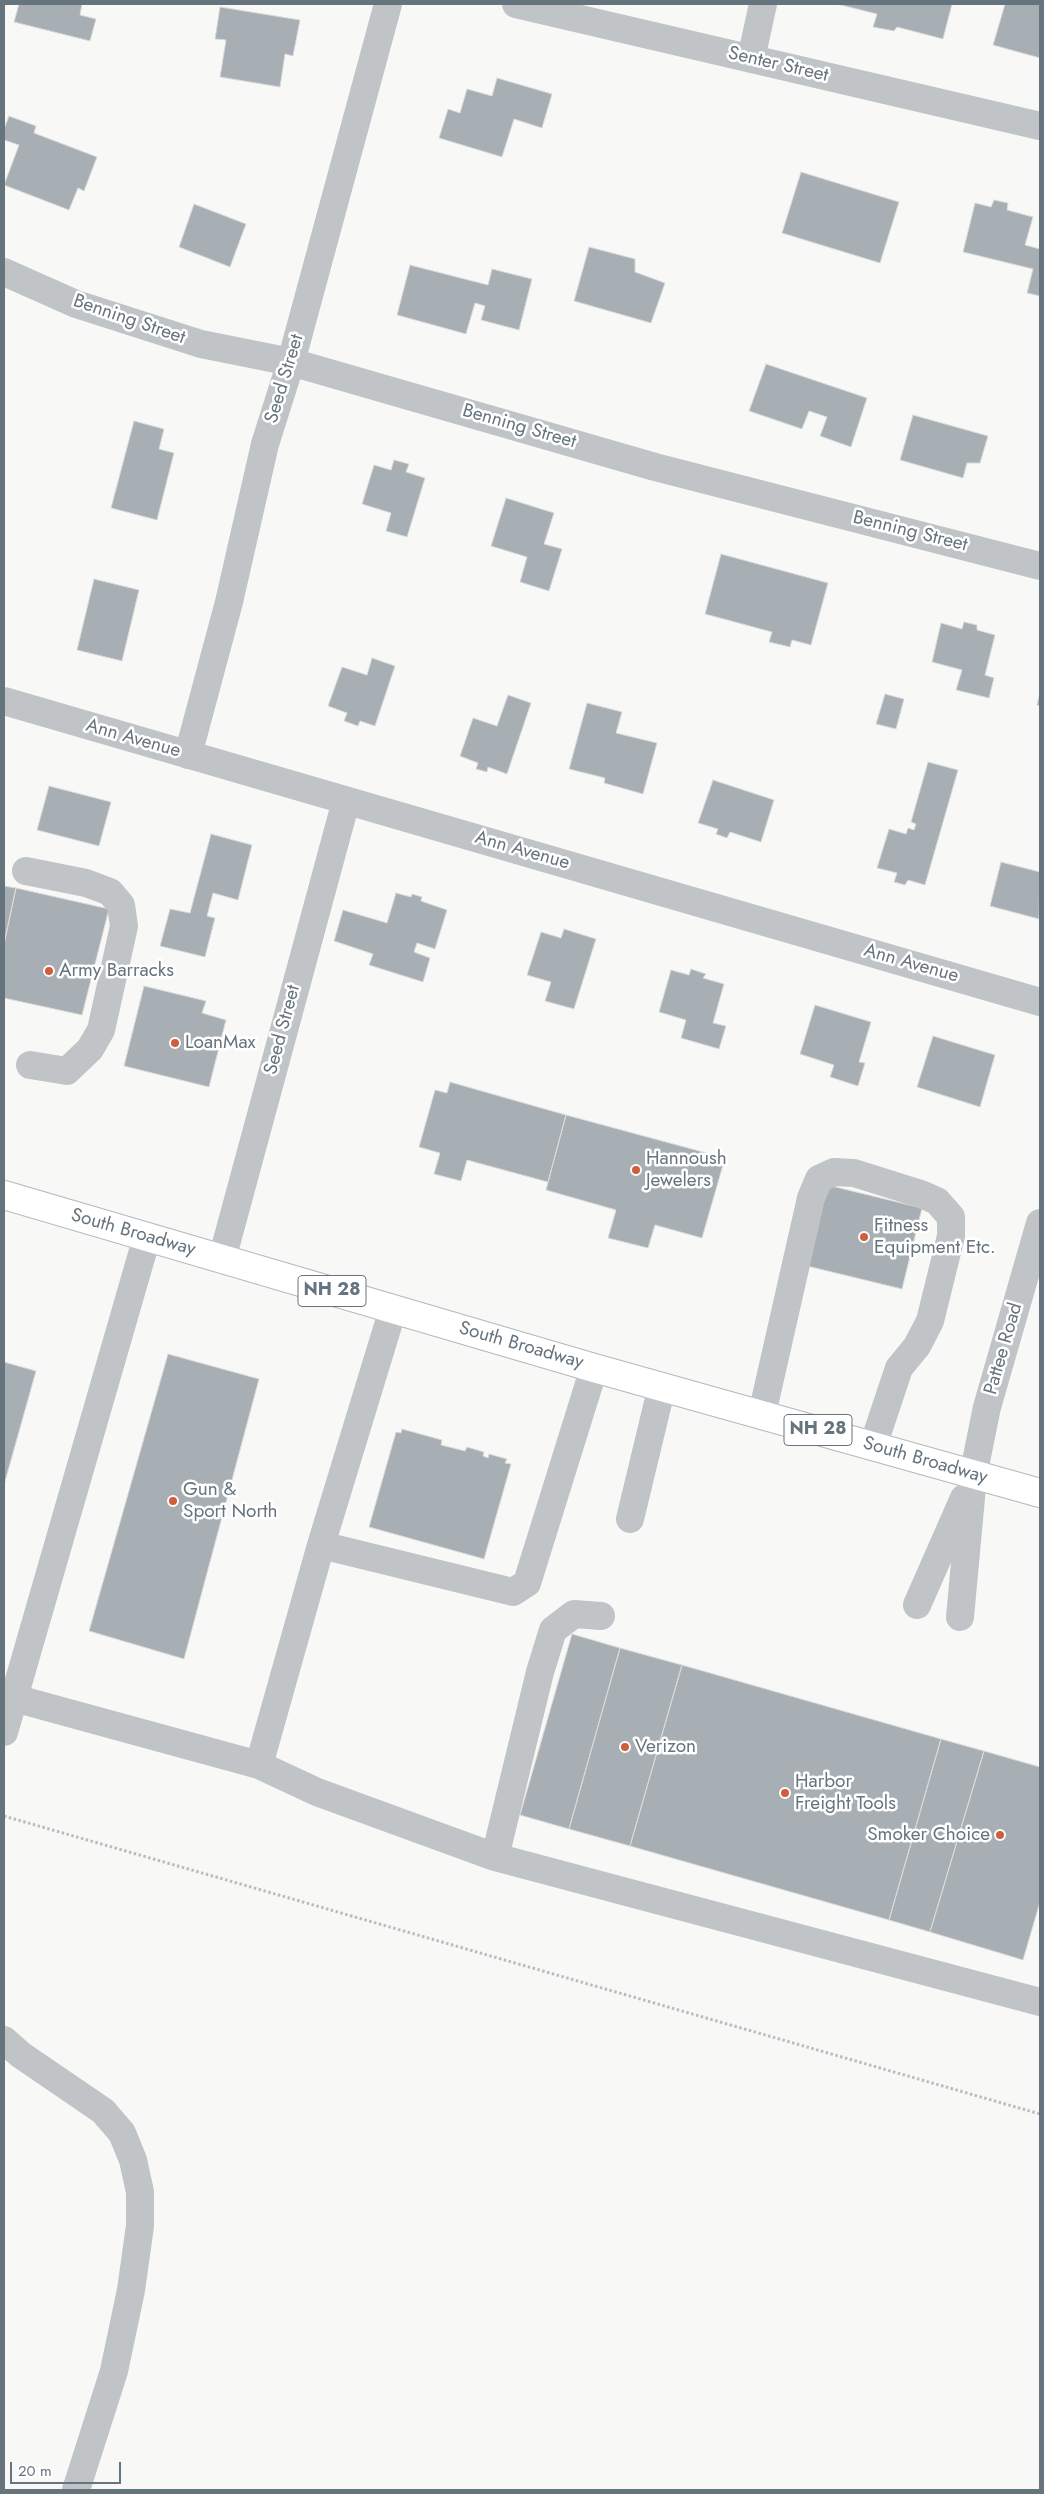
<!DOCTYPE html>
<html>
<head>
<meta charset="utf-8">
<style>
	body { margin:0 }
	#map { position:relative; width:1044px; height:2494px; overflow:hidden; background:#f8f8f6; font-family:Jost,sans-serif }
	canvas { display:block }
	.frame { position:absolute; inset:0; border:5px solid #66747e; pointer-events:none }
	.scale { position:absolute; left:10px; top:2462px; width:111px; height:22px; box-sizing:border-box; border:2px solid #66747e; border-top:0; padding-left:6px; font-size:15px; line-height:18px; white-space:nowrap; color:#66747e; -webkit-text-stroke:4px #fff; paint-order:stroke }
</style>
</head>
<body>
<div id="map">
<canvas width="1044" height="2494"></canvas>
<div class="frame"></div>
<div class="scale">20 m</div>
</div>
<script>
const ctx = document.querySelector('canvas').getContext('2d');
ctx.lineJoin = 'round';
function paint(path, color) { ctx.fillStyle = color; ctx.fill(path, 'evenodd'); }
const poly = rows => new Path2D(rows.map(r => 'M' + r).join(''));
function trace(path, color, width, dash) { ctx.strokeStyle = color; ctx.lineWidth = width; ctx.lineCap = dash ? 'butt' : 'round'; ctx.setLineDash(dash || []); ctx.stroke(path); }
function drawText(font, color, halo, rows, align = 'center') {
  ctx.font = font + ' Jost,sans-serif'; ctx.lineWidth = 5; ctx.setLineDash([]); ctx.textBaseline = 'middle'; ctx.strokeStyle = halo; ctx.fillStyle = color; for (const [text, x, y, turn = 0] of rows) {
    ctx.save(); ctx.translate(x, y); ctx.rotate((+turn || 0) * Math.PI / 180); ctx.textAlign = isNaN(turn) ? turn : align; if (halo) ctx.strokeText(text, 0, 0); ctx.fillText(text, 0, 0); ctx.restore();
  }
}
const building = poly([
	[19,4,82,4,80,15,96,19,90,41,14,22,19,4],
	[837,4,952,4,943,39,897,27,894,31,873,27,877,14,837,4],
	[1005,4,1040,4,1040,58,993,45,1005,4],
	[220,7,300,20,293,56,285,54,280,87,220,77,226,40,215,39,220,7],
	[497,78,552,94,542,128,514,119,502,157,439,138,448,109,460,113,467,89,492,96,497,78],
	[9,116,36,126,34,133,97,157,84,191,78,188,69,210,4,185,19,145,4,140,4,129,9,116],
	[801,172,899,202,880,263,782,233,801,172],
	[994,200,1008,203,1007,210,1033,217,1025,245,1040,249,1040,296,1027,293,1033,269,963,252,975,203,991,207,994,200],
	[194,204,246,224,230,267,179,247,194,204],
	[589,247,635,259,635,272,665,283,651,323,574,301,589,247],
	[410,265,488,285,492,269,532,279,519,330,481,320,485,306,475,303,466,334,397,315,410,265],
	[766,364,867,398,851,447,820,436,827,417,809,411,802,429,749,411,766,364],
	[913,415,988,436,980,463,967,463,963,478,900,460,913,415],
	[134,421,164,429,159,449,174,453,157,520,111,508,134,421],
	[394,460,409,464,406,472,425,478,407,537,386,531,391,513,362,504,374,465,391,470,394,460],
	[506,498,554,513,544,544,562,549,549,591,520,582,527,557,491,546,506,498],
	[721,554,828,583,811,645,792,640,790,647,769,642,772,632,705,614,721,554],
	[94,579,139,590,122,661,77,650,94,579],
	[964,622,977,625,977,630,995,635,985,675,994,678,989,698,956,690,962,670,932,662,941,623,962,629,964,622],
	[372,658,395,666,375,726,360,721,358,726,344,721,347,713,328,706,342,667,367,675,372,658],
	[1040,692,1040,706,1037,705,1040,692],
	[885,694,904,699,896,729,876,724,885,694],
	[508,695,531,703,507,774,488,767,487,772,476,769,478,763,460,756,473,718,497,726,508,695],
	[587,703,622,712,616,733,657,743,643,794,604,783,605,778,569,769,587,703],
	[928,762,958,770,925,885,908,880,905,885,894,882,897,873,877,868,889,829,906,834,908,828,914,830,916,824,911,822,928,762],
	[713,780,774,800,761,842,730,832,727,838,716,834,718,829,698,823,713,780],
	[49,786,111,802,99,846,37,830,49,786],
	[211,834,252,845,238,900,213,893,207,916,215,918,205,957,160,946,170,909,190,913,211,834],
	[1001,862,1040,872,1039,919,990,906,1001,862],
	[4,886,16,888,4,944,4,886],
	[16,888,109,909,82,1015,4,998,4,944,16,888],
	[396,893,411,897,412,894,422,897,421,901,447,910,435,949,417,943,414,952,430,958,423,982,369,965,373,954,334,941,343,910,387,923,396,893],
	[564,929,596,939,574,1009,545,1001,551,982,527,975,541,932,561,938,564,929],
	[691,969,706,974,703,978,724,984,713,1023,726,1026,719,1049,681,1038,686,1020,659,1012,671,970,689,975,691,969],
	[144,986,206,1001,202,1013,226,1020,209,1087,124,1066,144,986],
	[815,1005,871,1022,859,1062,865,1063,858,1086,830,1077,834,1065,800,1054,815,1005],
	[933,1036,995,1055,980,1107,917,1087,933,1036],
	[450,1082,566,1115,548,1182,467,1160,461,1181,434,1174,440,1153,419,1147,435,1090,447,1093,450,1082],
	[566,1115,725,1158,702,1238,655,1225,648,1248,608,1238,616,1210,546,1190,566,1115],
	[827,1185,922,1208,902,1289,807,1266,827,1185],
	[168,1354,259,1379,184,1659,89,1631,168,1354],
	[4,1362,36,1371,4,1485,4,1362],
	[402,1429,442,1440,441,1445,465,1451,467,1447,484,1452,483,1456,488,1458,489,1454,507,1459,505,1463,511,1464,484,1559,369,1527,396,1432,401,1433,402,1429],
	[572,1634,620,1648,569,1829,520,1815,572,1634],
	[620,1648,682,1665,630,1846,569,1829,620,1648],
	[682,1665,941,1739,889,1920,630,1846,682,1665],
	[941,1739,984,1751,930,1932,889,1920,941,1739],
	[984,1751,1040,1767,1040,1902,1023,1960,930,1932,984,1751]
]);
const path = poly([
	[4,1816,1040,2114]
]);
const minor = poly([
	[516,4,1040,126],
	[751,59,763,4],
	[4,272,76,304,201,344,291,362,655,467,1040,566],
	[4,701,1040,1002],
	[188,755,229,602,265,444,291,362,388,4],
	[26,871,86,883,110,892,121,905,124,926,101,1030,90,1049,67,1071,30,1065],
	[222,1259,346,801],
	[762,1414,811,1198,819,1179,834,1172,854,1173,921,1194,937,1201,951,1217,951,1236,930,1321,917,1346,899,1368,873,1446],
	[630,1519,662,1386],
	[321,1545,513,1592,527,1583,594,1368],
	[917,1605,964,1498],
	[960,1617,973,1476,987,1407,1040,1223],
	[14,1698,259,1765,321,1545,393,1309],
	[4,1732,147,1237],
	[259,1765,317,1792,495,1857,1040,2002],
	[495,1857,540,1672,553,1630,574,1614,601,1616],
	[4,2040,21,2055,103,2111,122,2133,133,2160,140,2192,140,2226,131,2290,114,2371,76,2490]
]);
const major = poly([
	[4,1195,594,1368,1040,1493]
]);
const markers = [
	[49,971,5,"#cf5e3f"],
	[175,1043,5,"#cf5e3f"],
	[636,1170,5,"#cf5e3f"],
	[864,1237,5,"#cf5e3f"],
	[173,1501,5,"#cf5e3f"],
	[625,1747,5,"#cf5e3f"],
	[785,1793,5,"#cf5e3f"],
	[1000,1835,5,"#cf5e3f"]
];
const shields = [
	[332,1291,68],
	[818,1430,68]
];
const shieldNames = [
	["NH 28",332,1291],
	["NH 28",818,1430]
];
const streetNames = [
	["Senter Street",778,65,13],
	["Benning Street",129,320,19],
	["Seed Street",285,379,-73],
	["Benning Street",519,427,16],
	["Benning Street",910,532,14],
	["Ann Avenue",133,739,16],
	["Ann Avenue",522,851,16],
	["Ann Avenue",911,964,16],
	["Seed Street",283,1030,-75],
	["South Broadway",133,1233,16],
	["South Broadway",521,1346,16],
	["Pattee Road",1004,1349,-74],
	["South Broadway",925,1461,16]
];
const poiNames = [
	["Army Barracks",59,971],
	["LoanMax",185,1043],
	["Hannoush",646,1159],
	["Jewelers",646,1181],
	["Fitness",874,1226],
	["Equipment Etc.",874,1248],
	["Gun &",183,1490],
	["Sport North",183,1512],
	["Verizon",635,1747],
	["Harbor",795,1782],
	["Freight Tools",795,1804],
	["Smoker Choice",990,1835,"right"]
];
paint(building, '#a8afb4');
trace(building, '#dadad8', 1);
trace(major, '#b4b8bb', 30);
trace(path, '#babdbf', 3, [2.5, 2.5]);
trace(minor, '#c0c4c7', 28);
trace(major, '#fff', 28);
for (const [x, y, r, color] of markers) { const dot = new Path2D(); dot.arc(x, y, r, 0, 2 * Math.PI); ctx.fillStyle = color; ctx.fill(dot); trace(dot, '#fff', 2); }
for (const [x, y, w] of shields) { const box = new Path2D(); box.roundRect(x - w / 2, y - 15.5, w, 31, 4); ctx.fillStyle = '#fff'; ctx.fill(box); trace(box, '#66747e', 1); }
drawText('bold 18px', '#66747e', null, shieldNames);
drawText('19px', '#66747e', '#fff', streetNames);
drawText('19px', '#66747e', '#fff', poiNames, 'left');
</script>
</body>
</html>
